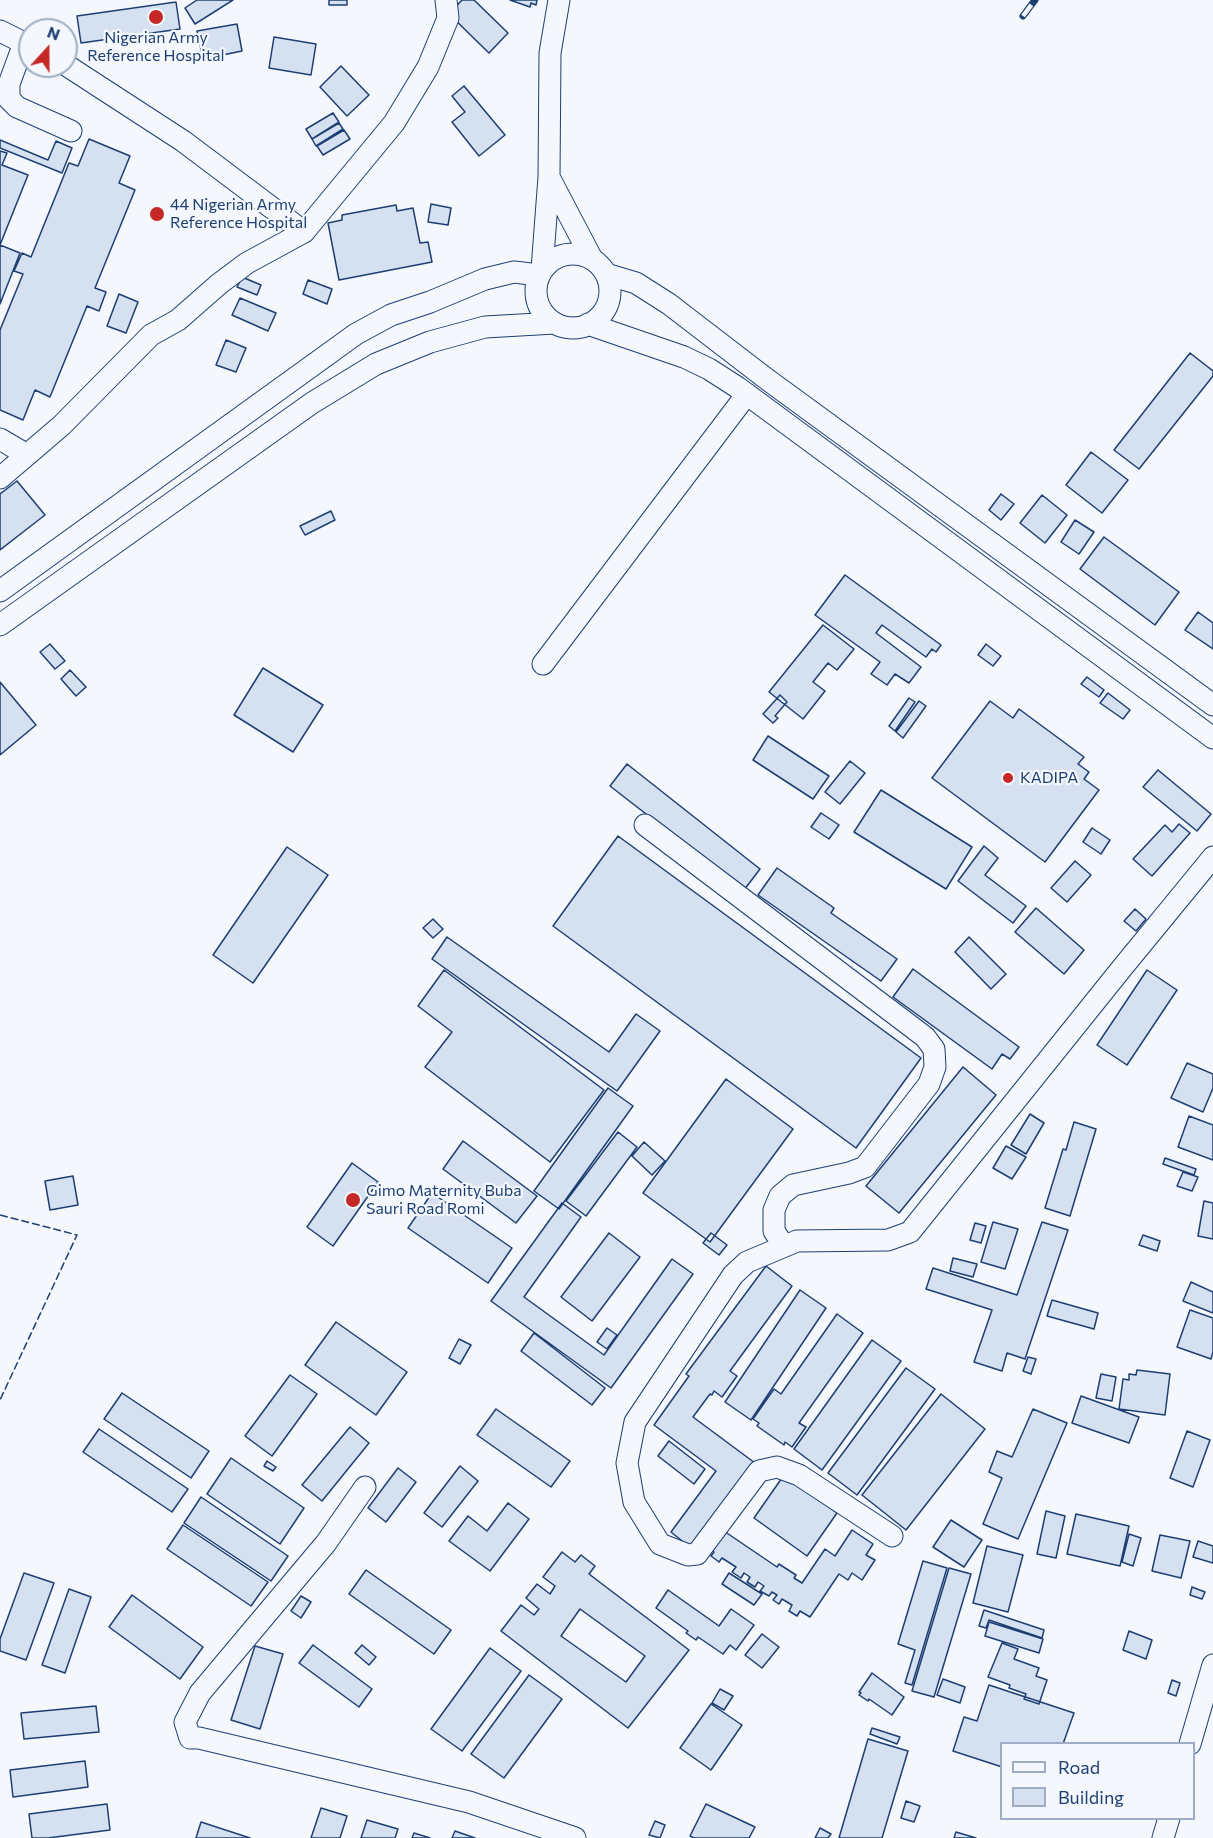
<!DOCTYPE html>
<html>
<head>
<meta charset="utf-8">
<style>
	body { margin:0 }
	#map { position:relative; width:1213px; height:1838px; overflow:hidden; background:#f4f7fb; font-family:Commissioner,sans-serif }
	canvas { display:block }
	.legend { position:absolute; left:1000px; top:1742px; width:195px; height:78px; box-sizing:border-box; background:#f4f7fb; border:2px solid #9eadc5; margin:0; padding:8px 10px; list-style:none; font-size:18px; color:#1d3f73 }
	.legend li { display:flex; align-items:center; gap:12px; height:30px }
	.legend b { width:30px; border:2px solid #9eadc5 }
	.north { position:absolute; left:18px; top:18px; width:60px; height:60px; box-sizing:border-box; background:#f4f7fb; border:2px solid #9eadc5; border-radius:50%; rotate:21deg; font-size:16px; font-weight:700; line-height:24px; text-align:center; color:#1d3f73 }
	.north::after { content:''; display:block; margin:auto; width:21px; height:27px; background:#c62828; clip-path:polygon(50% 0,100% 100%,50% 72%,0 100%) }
</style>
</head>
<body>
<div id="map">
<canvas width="1213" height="1838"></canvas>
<ul class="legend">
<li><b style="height:8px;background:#f4f7fb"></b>Road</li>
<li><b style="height:16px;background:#d5e0f0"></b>Building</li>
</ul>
<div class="north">N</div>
</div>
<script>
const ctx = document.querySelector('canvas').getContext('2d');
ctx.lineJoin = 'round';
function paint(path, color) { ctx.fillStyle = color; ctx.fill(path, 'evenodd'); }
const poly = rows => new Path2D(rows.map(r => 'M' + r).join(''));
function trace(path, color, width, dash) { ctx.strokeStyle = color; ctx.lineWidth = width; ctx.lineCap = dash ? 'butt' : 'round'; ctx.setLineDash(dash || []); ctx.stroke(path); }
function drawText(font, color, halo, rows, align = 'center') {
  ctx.font = font + ' Commissioner,sans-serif'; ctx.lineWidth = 4.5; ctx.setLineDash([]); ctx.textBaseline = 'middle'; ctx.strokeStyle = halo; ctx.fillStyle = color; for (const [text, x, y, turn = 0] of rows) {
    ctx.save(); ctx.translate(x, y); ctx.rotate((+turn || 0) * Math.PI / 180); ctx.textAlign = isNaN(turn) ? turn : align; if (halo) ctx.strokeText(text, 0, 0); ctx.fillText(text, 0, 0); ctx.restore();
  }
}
const building = poly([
	[197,0,233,0,195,24,185,8,197,0],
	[329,0,347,0,347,5,329,5,329,0],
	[462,0,474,0,508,33,489,53,449,14,462,0],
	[510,0,537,0,536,5,531,3,530,7,510,0],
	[176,2,180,29,81,43,77,16,176,2],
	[237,24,242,51,203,59,197,31,237,24],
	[274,37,316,44,311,75,269,68,274,37],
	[341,66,369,95,347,116,320,87,341,66],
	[464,86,505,135,479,156,452,122,465,112,452,96,464,86],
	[333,113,339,122,312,139,306,129,333,113],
	[339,123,343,129,316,146,312,139,339,123],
	[344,130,350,139,323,155,317,146,344,130],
	[89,139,130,156,119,183,135,190,95,288,106,292,99,311,87,306,50,397,35,390,23,420,0,410,0,330,23,274,14,271,22,253,31,257,69,163,78,166,89,139],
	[0,140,48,160,56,141,72,148,62,173,0,148,0,140],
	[0,151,7,153,2,165,28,175,0,245,0,151],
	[431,204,451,208,448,225,428,222,431,204],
	[396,205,397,211,413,208,420,243,428,242,432,262,339,280,328,223,342,220,342,215,396,205],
	[0,245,20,253,0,304,0,245],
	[242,277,261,285,257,295,237,287,242,277],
	[308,280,332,289,327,304,303,294,308,280],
	[119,294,138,302,126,333,107,326,119,294],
	[240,298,276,313,268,331,232,315,240,298],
	[226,340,246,348,236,372,216,365,226,340],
	[1190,353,1213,371,1213,376,1139,469,1114,450,1190,353],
	[1091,452,1128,480,1102,513,1066,485,1091,452],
	[17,481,45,515,0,550,0,494,17,481],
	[1001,494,1014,504,1001,520,989,510,1001,494],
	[1042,495,1067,515,1045,543,1020,523,1042,495],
	[331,511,335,520,305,535,300,526,331,511],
	[1075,520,1094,532,1079,554,1061,542,1075,520],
	[1104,537,1179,592,1155,625,1080,569,1104,537],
	[845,575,941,645,936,652,932,649,926,657,882,625,876,633,921,667,909,683,895,674,887,685,871,674,880,662,815,615,845,575],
	[1198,612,1213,623,1213,649,1185,630,1198,612],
	[823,625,854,649,837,670,828,663,813,682,825,691,803,719,769,692,823,625],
	[50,644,65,661,55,669,40,652,50,644],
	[986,644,1001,656,993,666,978,655,986,644],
	[263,668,323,705,293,752,234,715,263,668],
	[70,670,86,687,76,696,61,679,70,670],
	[1087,677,1104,690,1099,697,1081,684,1087,677],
	[0,682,36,725,0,755,0,682],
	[1108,693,1130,710,1123,719,1100,703,1108,693],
	[780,695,787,702,775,716,778,718,773,723,763,714,780,695],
	[909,698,915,702,895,731,889,726,909,698],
	[919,701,926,706,903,738,896,732,919,701],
	[990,701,1013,718,1019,709,1084,757,1078,764,1089,772,1084,779,1099,790,1045,862,932,778,990,701],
	[768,736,829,776,813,799,753,760,768,736],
	[850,761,865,773,840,804,825,792,850,761],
	[627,764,760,869,744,890,610,786,627,764],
	[1158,770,1211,814,1197,831,1143,787,1158,770],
	[881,790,972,847,946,889,854,832,881,790],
	[821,813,839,825,829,839,811,827,821,813],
	[1179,824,1190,833,1152,876,1133,859,1165,825,1172,832,1179,824],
	[1092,828,1110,840,1101,854,1083,842,1092,828],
	[618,836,921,1058,856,1148,553,926,618,836],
	[984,846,998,858,985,875,1026,906,1013,923,958,881,984,846],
	[287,847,328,875,253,983,213,955,287,847],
	[1075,861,1091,875,1067,902,1051,888,1075,861],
	[777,868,834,908,831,913,897,959,881,981,758,895,777,868],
	[1036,908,1084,950,1064,974,1015,932,1036,908],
	[1135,909,1146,919,1136,931,1124,921,1135,909],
	[433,919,443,929,433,938,423,928,433,919],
	[447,937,609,1052,636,1014,660,1031,617,1091,432,959,447,937],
	[969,937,1006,974,991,989,955,952,969,937],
	[913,969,1019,1047,1010,1059,1002,1054,992,1069,893,997,913,969],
	[444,970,604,1090,550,1162,425,1067,452,1032,418,1006,444,970],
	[1147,970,1177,990,1127,1065,1097,1045,1147,970],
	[1187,1063,1213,1074,1213,1088,1203,1112,1171,1098,1187,1063],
	[963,1067,996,1095,899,1213,866,1186,963,1067],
	[726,1079,793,1129,710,1242,643,1193,726,1079],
	[608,1088,633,1106,559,1209,534,1191,608,1088],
	[1030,1114,1044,1123,1026,1154,1011,1145,1030,1114],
	[1189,1116,1213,1125,1213,1160,1178,1147,1189,1116],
	[1074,1122,1096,1129,1070,1216,1045,1208,1063,1149,1066,1150,1074,1122],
	[618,1132,637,1147,586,1216,566,1201,618,1132],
	[463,1141,537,1196,516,1223,443,1169,463,1141],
	[644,1142,665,1161,652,1175,632,1156,644,1142],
	[1006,1146,1026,1157,1012,1179,993,1168,1006,1146],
	[1165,1158,1196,1169,1194,1175,1163,1164,1165,1158],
	[352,1163,378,1182,333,1246,307,1227,352,1163],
	[1183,1172,1198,1177,1192,1191,1177,1186,1183,1172],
	[73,1176,78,1205,50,1210,45,1181,73,1176],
	[432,1193,512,1248,488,1283,408,1228,432,1193],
	[1204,1201,1213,1203,1213,1239,1198,1236,1204,1201],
	[562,1203,581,1217,524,1297,604,1355,672,1259,693,1274,611,1388,491,1301,562,1203],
	[993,1222,1018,1229,1005,1269,981,1262,993,1222],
	[1042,1222,1068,1230,1025,1359,1007,1353,1002,1371,974,1362,992,1310,926,1289,933,1268,1017,1295,1042,1222],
	[975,1223,986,1226,981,1243,970,1240,975,1223],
	[609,1233,640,1257,592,1321,561,1297,609,1233],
	[711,1233,727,1245,719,1255,703,1243,711,1233],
	[1143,1235,1160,1241,1157,1251,1139,1245,1143,1235],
	[953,1258,977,1264,973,1277,950,1271,953,1258],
	[766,1266,792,1286,730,1371,737,1376,722,1397,714,1391,712,1395,710,1394,693,1417,755,1463,692,1549,671,1532,716,1471,654,1425,689,1376,686,1374,766,1266],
	[1191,1282,1213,1292,1213,1313,1183,1301,1191,1282],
	[800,1290,826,1308,751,1420,725,1402,800,1290],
	[1052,1300,1098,1313,1094,1329,1047,1316,1052,1300],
	[1190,1310,1213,1318,1213,1352,1211,1359,1177,1347,1190,1310],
	[837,1314,863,1333,799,1423,806,1427,792,1447,785,1442,784,1445,757,1426,759,1423,753,1419,774,1389,781,1394,837,1314],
	[336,1322,407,1372,376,1415,305,1365,336,1322],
	[607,1328,617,1335,607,1349,597,1342,607,1328],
	[534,1333,605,1388,592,1405,521,1351,534,1333],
	[459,1339,471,1345,460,1364,449,1358,459,1339],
	[872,1340,901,1361,822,1470,794,1449,872,1340],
	[1028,1357,1036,1359,1031,1374,1023,1371,1028,1357],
	[906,1368,935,1389,857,1495,828,1473,906,1368],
	[1137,1370,1170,1374,1165,1415,1119,1409,1123,1379,1129,1380,1129,1374,1136,1375,1137,1370],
	[1101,1374,1116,1377,1112,1401,1096,1398,1101,1374],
	[290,1375,317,1394,272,1456,245,1436,290,1375],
	[122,1393,209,1451,191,1478,104,1419,122,1393],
	[941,1394,985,1429,906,1530,862,1495,941,1394],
	[1081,1396,1139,1417,1129,1443,1072,1423,1081,1396],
	[496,1409,570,1461,551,1487,477,1435,496,1409],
	[1033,1409,1067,1423,1018,1539,983,1524,1002,1478,989,1472,997,1451,1012,1457,1033,1409],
	[350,1427,369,1443,322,1501,302,1485,350,1427],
	[99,1429,188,1489,172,1512,83,1452,99,1429],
	[1187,1431,1210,1440,1193,1487,1170,1478,1187,1431],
	[669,1441,705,1469,694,1484,658,1456,669,1441],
	[231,1458,304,1508,280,1544,207,1494,231,1458],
	[267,1461,276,1467,273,1471,264,1466,267,1461],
	[460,1466,478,1481,442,1527,424,1513,460,1466],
	[398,1468,416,1482,386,1522,368,1508,398,1468],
	[784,1475,837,1513,807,1556,754,1518,784,1475],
	[201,1497,288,1556,271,1581,184,1523,201,1497],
	[508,1503,529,1519,490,1571,449,1541,468,1516,487,1531,508,1503],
	[1046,1511,1065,1516,1056,1558,1037,1554,1046,1511],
	[1076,1514,1129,1526,1120,1566,1067,1554,1076,1514],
	[951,1520,982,1540,964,1567,933,1547,951,1520],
	[183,1525,268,1582,251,1606,167,1549,183,1525],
	[718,1527,777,1567,779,1564,796,1575,794,1578,802,1583,825,1549,835,1556,852,1530,873,1544,866,1555,875,1560,862,1580,852,1573,848,1580,839,1574,810,1617,800,1611,797,1616,789,1611,792,1605,782,1599,779,1604,773,1600,777,1595,772,1592,769,1596,760,1591,764,1586,758,1582,755,1587,747,1582,750,1577,744,1573,741,1578,732,1572,736,1567,722,1558,719,1562,711,1556,714,1552,705,1546,718,1527],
	[1129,1534,1141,1538,1133,1566,1122,1562,1129,1534],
	[1160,1535,1190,1541,1181,1578,1152,1571,1160,1535],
	[1198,1541,1213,1546,1213,1563,1193,1557,1198,1541],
	[987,1546,1023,1555,1008,1612,973,1603,987,1546],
	[562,1552,575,1562,581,1555,595,1566,589,1574,689,1650,628,1728,501,1631,521,1605,534,1615,539,1609,526,1598,537,1584,550,1594,555,1586,543,1577,562,1552],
	[580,1609,645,1656,626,1682,561,1636,580,1609],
	[923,1561,947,1568,912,1685,905,1683,915,1650,898,1644,923,1561],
	[949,1568,971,1574,934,1697,912,1691,949,1568],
	[366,1570,451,1630,434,1654,349,1594,366,1570],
	[24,1573,54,1583,26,1660,0,1651,0,1639,24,1573],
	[729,1573,762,1594,754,1605,722,1584,729,1573],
	[1192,1587,1205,1592,1202,1599,1190,1595,1192,1587],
	[69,1589,91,1597,65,1673,42,1665,69,1589],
	[668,1590,719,1626,731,1609,754,1625,736,1650,730,1645,723,1654,698,1637,696,1640,686,1633,688,1631,656,1608,668,1590],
	[132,1595,203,1647,180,1679,109,1627,132,1595],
	[301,1596,311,1602,301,1618,291,1611,301,1596],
	[984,1610,1044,1630,1042,1638,989,1620,986,1628,979,1626,984,1610],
	[989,1622,1043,1639,1039,1653,985,1636,989,1622],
	[1129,1631,1152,1640,1146,1659,1123,1650,1129,1631],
	[762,1634,779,1647,762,1668,745,1655,762,1634],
	[1002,1643,1018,1649,1014,1659,1039,1668,1036,1676,1047,1680,1039,1704,1024,1699,1026,1694,1009,1688,1010,1685,988,1677,1002,1643],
	[313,1645,372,1689,359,1707,299,1663,313,1645],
	[362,1645,376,1657,369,1665,355,1653,362,1645],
	[255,1646,283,1654,260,1729,231,1720,255,1646],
	[490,1648,521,1671,462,1751,431,1729,490,1648],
	[872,1673,904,1697,892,1715,869,1699,868,1701,859,1695,861,1693,859,1692,872,1673],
	[529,1675,562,1699,504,1778,471,1754,529,1675],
	[943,1679,965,1687,960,1703,937,1695,943,1679],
	[1172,1680,1180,1683,1176,1696,1168,1693,1172,1680],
	[989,1685,1074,1713,1063,1744,1002,1744,1002,1767,953,1751,964,1717,977,1721,989,1685],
	[720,1689,733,1696,724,1710,712,1703,720,1689],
	[711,1704,742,1725,711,1770,680,1748,711,1704],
	[96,1706,99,1732,24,1739,21,1713,96,1706],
	[872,1728,900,1737,897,1744,870,1734,872,1728],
	[868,1739,908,1751,882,1838,839,1838,868,1739],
	[85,1761,88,1787,13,1797,10,1770,85,1761],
	[906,1801,920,1806,914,1822,901,1818,906,1801],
	[107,1804,110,1830,48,1838,32,1838,29,1814,107,1804],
	[706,1804,755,1827,749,1838,694,1838,690,1836,706,1804],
	[321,1808,347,1816,340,1838,311,1838,321,1808],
	[367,1820,398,1829,395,1838,361,1838,367,1820],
	[655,1821,665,1825,660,1838,649,1835,655,1821],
	[201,1822,250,1838,196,1838,201,1822],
	[820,1828,831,1834,828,1838,815,1838,820,1828],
	[455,1831,475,1838,452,1838,455,1831],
	[956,1832,976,1838,954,1838,956,1832],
	[414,1833,430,1838,412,1838,414,1833]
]);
const minor = poly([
	[0,31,30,46],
	[24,43,9,84,9,99,17,107,71,131],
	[66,65,183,141,304,232],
	[549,177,592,259],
	'536 291a37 37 0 1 1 74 0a37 37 0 1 1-74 0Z',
	[542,269,549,177,550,53,559,0],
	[606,274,636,283,669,304,768,380,1213,705],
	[588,324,684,357,709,369,737,387,1213,738],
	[0,439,27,455,0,478],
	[27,455,62,425,151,335,178,320,219,284,247,263,304,232,394,123,428,67,448,18,446,0],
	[0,591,356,334,391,315,430,302,485,279,514,272,539,275],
	[0,625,312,403,376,364,430,342,485,327,555,323],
	[543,664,747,394],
	[645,825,925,1037,934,1049,935,1067,929,1084,865,1167,849,1173,793,1185,780,1196,774,1210,774,1231,784,1246],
	[365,1487,326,1543,200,1693,185,1722,190,1738,199,1738,469,1802,575,1838],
	[892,1536,799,1475,777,1467,759,1471,697,1554,688,1555,660,1544,634,1502,627,1463,635,1422,733,1275,747,1262,797,1241,888,1240,910,1232,1122,968,1213,857],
	[1190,1744,1213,1665],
	[1163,1838,1169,1818]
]);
const rail = poly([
	[1023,16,1035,0]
]);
const fence = poly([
	[0,1215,77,1235,0,1400]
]);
const markers = [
	[156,17,8,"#c62828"],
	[157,214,8,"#c62828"],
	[1008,778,6,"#c62828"],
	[353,1200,8,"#c62828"]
];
const poiNames = [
	["Nigerian Army",156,38,"center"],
	["Reference Hospital",156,56,"center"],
	["44 Nigerian Army",170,205],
	["Reference Hospital",170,223],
	["KADIPA",1020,778],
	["Gimo Maternity Buba",366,1191],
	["Sauri Road Romi",366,1209]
];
paint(building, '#d5e0f0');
trace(building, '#1d3f73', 1.5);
trace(minor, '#1d3f73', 23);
trace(minor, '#f4f7fb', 21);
trace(rail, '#1d3f73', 7);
trace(rail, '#f4f7fb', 4.5, [14]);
trace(fence, '#1d3f73', 1.5, [8, 3]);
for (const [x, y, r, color] of markers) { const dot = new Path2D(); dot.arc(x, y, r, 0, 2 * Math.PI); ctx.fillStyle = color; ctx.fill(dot); trace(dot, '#f4f7fb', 2); }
drawText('16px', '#1d3f73', '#f4f7fb', poiNames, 'left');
</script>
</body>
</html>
